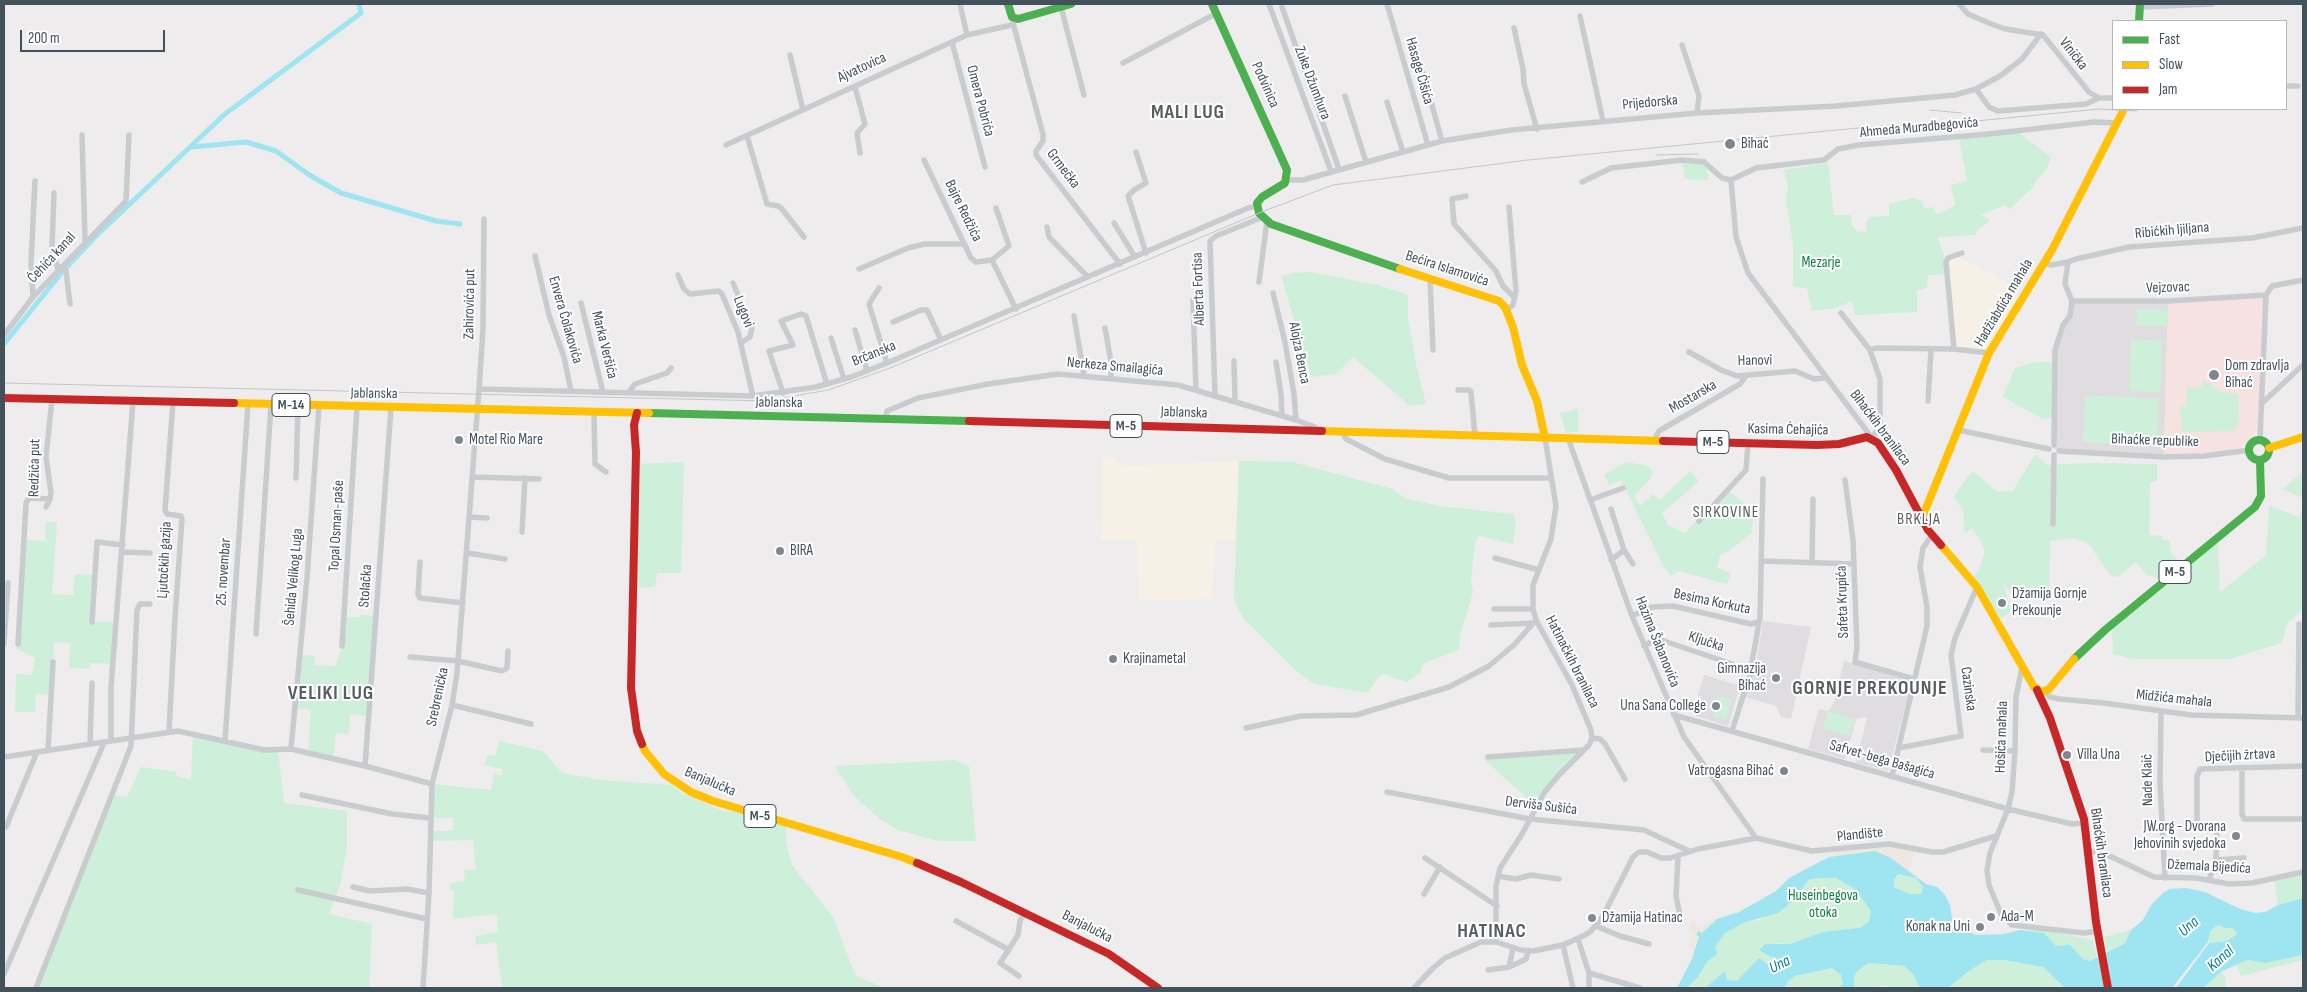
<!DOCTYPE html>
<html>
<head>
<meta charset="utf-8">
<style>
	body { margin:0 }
	#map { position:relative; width:2307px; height:992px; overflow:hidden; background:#eeeced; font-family:"Sofia Sans Condensed",sans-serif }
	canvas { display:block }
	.frame { position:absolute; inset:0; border:5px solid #43515b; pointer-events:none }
	.legend { position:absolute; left:2112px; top:20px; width:175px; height:90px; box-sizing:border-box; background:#fff; border:1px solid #b4b9bd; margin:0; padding:6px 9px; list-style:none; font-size:15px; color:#43515b }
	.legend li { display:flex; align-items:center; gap:10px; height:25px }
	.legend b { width:25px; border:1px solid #b4b9bd }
	.scale { position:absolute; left:20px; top:30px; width:145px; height:22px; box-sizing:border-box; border:2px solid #43515b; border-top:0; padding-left:6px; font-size:15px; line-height:18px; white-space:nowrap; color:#43515b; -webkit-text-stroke:4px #fff; paint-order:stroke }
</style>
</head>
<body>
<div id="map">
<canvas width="2307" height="992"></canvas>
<div class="frame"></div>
<ul class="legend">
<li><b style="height:6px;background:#4caf50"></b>Fast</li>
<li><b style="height:6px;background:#ffc107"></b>Slow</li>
<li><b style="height:6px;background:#c62828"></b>Jam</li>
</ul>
<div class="scale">200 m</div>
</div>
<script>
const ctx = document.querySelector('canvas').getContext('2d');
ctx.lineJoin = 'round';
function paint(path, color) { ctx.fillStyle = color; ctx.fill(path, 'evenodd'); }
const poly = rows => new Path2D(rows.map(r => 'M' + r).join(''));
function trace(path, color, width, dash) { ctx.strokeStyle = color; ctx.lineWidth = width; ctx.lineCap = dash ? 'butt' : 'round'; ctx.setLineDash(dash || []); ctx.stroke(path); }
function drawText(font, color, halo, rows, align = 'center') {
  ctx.font = font + ' "Sofia Sans Condensed",sans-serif'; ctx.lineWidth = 4; ctx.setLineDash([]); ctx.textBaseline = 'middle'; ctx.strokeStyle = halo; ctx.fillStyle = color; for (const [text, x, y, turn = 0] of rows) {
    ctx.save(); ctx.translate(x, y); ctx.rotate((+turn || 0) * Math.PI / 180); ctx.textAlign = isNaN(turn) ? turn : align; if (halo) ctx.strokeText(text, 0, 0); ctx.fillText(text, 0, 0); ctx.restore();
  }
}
const commercial = poly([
	[1956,255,2016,287,2011,296,2020,302,1989,353,1954,349,1947,260],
	[1102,457,1111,457,1125,466,1239,461,1235,540,1215,541,1212,599,1139,601,1137,540,1101,539]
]);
const education = poly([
	[2072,301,2168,301,2164,457,2054,449,2055,350],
	[1763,621,1811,627,1791,719,1781,717,1776,706,1745,697,1757,660],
	[1844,661,1912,680,1888,771,1856,763,1867,717,1856,719,1845,759,1808,749,1819,709,1828,711,1834,703],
	[1704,675,1740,686,1728,726,1696,716,1702,697,1698,695]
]);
const medical = poly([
	[2266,295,2260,427,2247,441,2229,453,2164,457,2168,301]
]);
const green = poly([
	[2018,132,2051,157,2048,167,2034,184,2035,185,2010,209,2005,205,1981,215,1990,220,1979,229,1975,235,1938,237,1946,262,1947,274,1928,275,1927,288,1917,290,1917,312,1855,315,1852,301,1835,308,1812,311,1807,288,1793,287,1793,244,1786,199,1788,188,1784,170,1828,163,1834,215,1851,215,1852,226,1857,232,1867,231,1866,224,1869,217,1889,216,1889,204,1914,198,1922,201,1924,209,1933,207,1936,214,1944,212,1955,205,1951,185,1967,181,1959,137],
	[1706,158,1708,180,1685,179,1682,160],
	[1310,272,1378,285,1408,295,1408,317,1416,365,1426,404,1410,406,1353,357,1336,374,1311,377,1281,276,1294,273],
	[2137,309,2168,310,2168,326,2136,325],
	[2131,339,2162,341,2160,392,2129,391],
	[2036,362,2057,362,2054,418,2043,419,2003,397,2015,368],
	[2203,379,2221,392,2239,394,2239,421,2235,431,2185,432,2182,430,2180,406,2186,406,2187,387,2201,388],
	[2085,395,2159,399,2157,446,2083,442],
	[1578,409,1578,431,1566,433,1560,413],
	[2035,454,2047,465,2086,463,2157,464,2157,481,2150,482,2149,535,2162,536,2163,540,2171,541,2170,552,2180,562,2159,579,2147,575,2136,562,2118,577,2111,576,2088,543,2072,538,2050,541,2049,598,2013,595,2003,583,2011,611,2001,619,1973,576,1979,571,1985,550,1973,528,1965,532,1963,510,1954,497,1972,471,1998,492,2013,491],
	[1239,461,1292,462,1393,489,1406,499,1440,506,1513,514,1516,523,1513,544,1479,536,1475,543,1471,582,1473,592,1460,635,1459,650,1424,663,1420,673,1406,682,1385,674,1378,677,1368,693,1315,684,1296,671,1243,618,1234,600],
	[684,462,681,573,657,573,655,587,632,588,635,464],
	[1627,462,1648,466,1653,472,1650,479,1634,496,1640,506,1653,494,1660,500,1690,471,1699,481,1662,513,1668,525,1685,533,1727,489,1754,511,1752,532,1729,551,1720,555,1717,568,1731,573,1727,584,1678,571,1671,576,1665,569,1621,480,1609,486,1605,474],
	[2303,472,2303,498,2282,489],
	[2269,506,2299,517,2303,508,2303,609,2287,624,2282,643,2230,659,2133,659,2113,654,2112,628,2215,544,2218,545,2220,592,2266,556],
	[46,522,57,522,52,594,73,595,75,574,95,575,92,622,117,622,114,664,90,663,90,669,69,668,70,643,54,642,52,695,36,694,35,712,15,712,16,674,32,675,35,658,17,649,16,646,25,540,45,541],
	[361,615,376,616,369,716,350,714,349,734,336,733,333,759,308,753,311,710,296,708,300,654,315,656,314,665,336,666,342,646,344,617,360,617],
	[1719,696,1732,700,1726,720,1713,717],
	[1828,711,1855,719,1850,736,1823,728],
	[193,733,278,751,284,803,347,811,347,846,340,886,329,914,372,924,369,988,35,988,114,795,127,797,141,767,177,772,176,776,191,780],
	[499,741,543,751,562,773,600,780,672,785,684,794,721,810,753,814,786,823,786,842,792,865,833,917,854,972,858,977,886,988,496,988,502,987,496,942,476,945,475,936,498,932,497,914,453,919,454,891,450,890,450,883,464,881,465,870,476,870,473,840,430,841,430,832,453,830,453,818,430,818,432,784,491,790,494,774,502,775,503,769,485,765,487,755,496,756],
	[1584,750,1570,763,1536,807,1484,759],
	[956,760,969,766,976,841,938,841,898,830,880,819,853,795,835,766],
	[2303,872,2303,898,2278,905,2274,879],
	[1898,874,1916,878,1923,887,1921,894,1910,894,1894,887,1894,880],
	[1819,878,1836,878,1855,889,1871,911,1869,922,1859,928,1849,931,1823,932,1790,944,1776,943,1776,963,1773,969,1759,958,1737,981,1727,980,1725,971,1705,988,1686,988,1707,962,1717,954,1714,947,1725,933,1743,923,1759,920,1789,903,1796,898,1808,880],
	[2218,925,2225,928,2230,926,2233,928,2237,934,2227,941,2209,943,2208,937,2210,931],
	[2030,927,2093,940,2097,957,2090,961,2083,959,2069,944,2061,946,2055,945,2044,933,2030,931],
	[2131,930,2125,943,2106,952,2104,937],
	[2303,955,2303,960,2241,976,2236,964,2247,960,2266,963],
	[1987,960,2004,960,2043,967,2065,988,1948,988,1969,971],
	[1869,963,1904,966,1913,974,1920,988,1890,988,1884,985,1869,988,1854,988,1853,977,1857,971],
	[1832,968,1841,975,1843,983,1838,988,1784,988,1789,980,1795,976],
	[2222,971,2226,980,2225,988,2203,988]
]);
const sand = poly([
	[1879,844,1915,851,1908,870,1891,858,1875,851,1835,857,1835,850],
	[1715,918,1717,919,1702,933,1699,931,1699,937,1693,952,1690,950,1689,945,1693,933,1688,929,1691,923,1693,921,1701,928]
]);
const water = poly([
	[1875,851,1891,858,1926,884,1937,887,1945,895,1950,905,1952,918,1959,927,1976,935,2004,934,2020,930,2044,933,2055,945,2061,946,2069,944,2083,959,2090,961,2125,943,2131,930,2143,920,2151,905,2163,893,2170,889,2186,888,2205,892,2240,909,2255,913,2265,912,2278,905,2303,898,2303,955,2266,963,2247,960,2222,971,2203,988,2176,988,2209,943,2227,941,2237,934,2233,928,2225,928,2218,925,2210,931,2208,942,2172,988,2065,988,2043,967,2004,960,1987,960,1969,971,1948,988,1920,988,1913,974,1904,966,1869,963,1857,971,1854,977,1854,988,1838,988,1843,983,1841,975,1832,968,1795,976,1789,980,1784,988,1705,988,1725,971,1727,980,1737,981,1759,958,1774,969,1776,957,1771,957,1759,950,1765,944,1790,944,1823,932,1859,928,1869,922,1871,911,1855,889,1836,878,1819,878,1808,880,1796,898,1778,913,1743,923,1725,933,1715,947,1717,954,1707,962,1697,978,1686,988,1677,988,1691,961,1699,937,1696,934,1699,931,1702,933,1717,919,1739,912,1776,891,1789,878,1829,857],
	[1898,874,1916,878,1923,887,1921,894,1910,894,1894,887,1894,880]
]);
const canal = poly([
	[192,147,246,142,276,151,311,176,341,193,436,221,460,224],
	[4,344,63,271,97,235,225,114,361,13,359,4]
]);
const street = poly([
	[960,4,967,35],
	[1269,4,1331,171],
	[1387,4,1428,145],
	[1959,4,1968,14,1989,23,2005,29,2043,35,2089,92,2099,98,2113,98],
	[1061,7,1084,95],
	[1282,7,1339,169],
	[2140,7,2212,4],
	[1580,16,1603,121],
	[1013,23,1043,134,1043,141,1036,151,1036,155,1120,264],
	[1514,28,1523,69,1524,84,1537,129],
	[952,42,985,167],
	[1682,45,1699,96,1697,113],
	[790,55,803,110],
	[1123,63,1217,13],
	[1423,73,1442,141],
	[2286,86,2298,86],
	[855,87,865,124,857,133,860,153],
	[1976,89,1989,107,1998,111,2086,104,2099,98],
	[1345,96,1366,162],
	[1387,102,1403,152],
	[82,135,85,241],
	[747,136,767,204,778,206,782,209,804,237],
	[726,145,967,35,1012,25],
	[1136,152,1146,183,1134,190,1128,196,1146,253],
	[924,160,971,258,976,262,992,260,1016,309],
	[1287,180,1303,180,1442,141,1511,130,1697,113,1836,106,1955,95,1976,89,2000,76,2022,59,2041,34],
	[1731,180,1736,237,1748,273,1872,438,1880,426,1880,379,1870,350,1841,313],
	[1731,180,1756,168,1824,160,1838,149,1859,145,1989,134,2094,122,2117,123],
	[1582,182,1611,168,1682,160,1704,162,1722,178,1731,180],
	[54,193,52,247,58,269],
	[1466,196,1452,199,1454,224,1496,271,1503,286,1514,297],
	[1114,223,1135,257],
	[1047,227,1049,237,1088,277],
	[535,256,549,315,564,357,571,391],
	[992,260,1009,246,996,208],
	[2068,262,2065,284,2072,301],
	[2044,263,2051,265,2068,262,2076,259,2129,247,2252,238,2303,228],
	[61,267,66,271,70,304],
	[859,269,908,248,925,244,964,244],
	[678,275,684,289,690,294,719,291,722,294,738,332,753,396],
	[1430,280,1433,350],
	[1259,282,1267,221],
	[733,283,752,328,750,337,741,343],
	[879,288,869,304,887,363],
	[1273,293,1285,342,1294,394,1296,420],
	[2266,295,2272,286,2303,280],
	[33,297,31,263,35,181],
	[1193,300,1196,390],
	[2072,301,2168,301,2266,295,2260,440],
	[581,303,603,392],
	[1506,311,1513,305,1516,291,1509,207],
	[1074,316,1084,375],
	[893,322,921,310,927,310,941,340],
	[1105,328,1111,362,1111,378],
	[855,330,867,371],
	[4,335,33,297,126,201,129,135],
	[831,338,844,379],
	[1954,349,1946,262,1948,258,1962,253],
	[1870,350,1876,348,1954,349,1989,353],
	[1689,352,1721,370,1737,376,1795,371,1814,379,1825,378],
	[1234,361,1235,401],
	[1276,362,1281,394,1282,415],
	[479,389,483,329,484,219],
	[1458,390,1469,390,1471,392,1475,436],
	[629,392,635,384,667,373,671,368],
	[783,393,769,351,793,345,781,321,801,314,806,316,827,384],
	[1215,395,1210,241,1216,236,1263,217],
	[1928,401,1931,350],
	[2261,404,2303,365],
	[594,413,595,464,606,472],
	[885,419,887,411,918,398,988,384,1058,374,1178,385,1296,420,1315,427,1316,431],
	[1958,430,2049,449],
	[1342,431,1346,439,1385,459,1449,478,1551,478],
	[1568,438,1632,616,1684,737,1756,838],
	[1654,440,1659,431,1740,384,1746,376],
	[2054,445,2055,350,2063,325,2070,316,2072,301],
	[2059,451,2164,457,2204,456,2250,450],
	[472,477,539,479],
	[296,478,298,406],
	[1845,480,1853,540,1857,647,1855,662,1914,679],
	[1590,500,1623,488],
	[46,507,50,499,51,493,46,457,52,399],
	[1611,509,1624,550,1633,564],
	[470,517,487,518],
	[1699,521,1746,470,1748,443],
	[2053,524,2054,455],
	[522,532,525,478],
	[122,552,150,553],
	[467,553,505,559],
	[1495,558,1539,570],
	[1611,560,1624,550],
	[1762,561,1854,564],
	[420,562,418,594,420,598,463,603],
	[1812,562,1813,499],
	[1494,609,1533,609],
	[1632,616,1652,607,1673,606,1751,624,1758,622],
	[92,622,97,542,123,545],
	[1491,625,1533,623],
	[256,634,271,405],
	[4,644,8,583],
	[18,644,26,503,29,498,50,499],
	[342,646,357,407],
	[1644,646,1653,641,1661,640,1732,664],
	[410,657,458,661,502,671,507,668,508,651],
	[2022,667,2016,697,2015,751,2012,792,2008,809,1990,853,1987,870,1989,885,2001,914,2012,925,2084,933,2098,931],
	[2045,691,2050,697,2059,699,2104,703,2191,715,2303,718],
	[452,705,531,724],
	[2161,711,2160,783,2165,878],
	[1674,715,2008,809,2072,824,2085,823],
	[2298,718,2299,624],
	[1246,728,1301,716,1356,715,1449,687,1489,666,1514,645,1536,620],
	[1732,731,1750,674,1760,617,1763,479],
	[169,732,175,618,182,519,181,516,167,514,165,510,173,402],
	[1592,738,1600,739,1605,744,1625,779],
	[111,741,111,687,133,401],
	[225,741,248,404],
	[90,744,92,683],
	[1899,748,1961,736,1951,655,1955,638,1977,587],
	[291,749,307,578,319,406],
	[48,750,53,662],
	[1983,750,2015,751],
	[4,757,178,731,264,750,291,749,308,753,365,766,432,784],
	[1488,757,1584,750],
	[365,766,391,408],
	[2242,768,2242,814,2244,819,2303,819],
	[1892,776,1927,626,1927,607,1920,567,1923,548,1932,535],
	[1387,792,1530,819,1644,830,1689,851],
	[302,795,392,814,430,818],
	[2197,820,2197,776,2200,769,2303,766],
	[6,827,37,752],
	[2089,852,2101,852,2154,877,2196,878,2229,884,2252,883,2303,872],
	[1678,857,1676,896,1679,911],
	[1425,858,1497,906],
	[2216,860,2244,858],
	[1498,876,1516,879,1531,875,1559,879],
	[2209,880,2216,860,2217,824],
	[353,887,370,891,407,889,429,893],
	[298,890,427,919],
	[1424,894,1440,867],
	[956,921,1009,950],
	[1596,926,1620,936,1649,944],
	[1578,939,1589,973,1589,988],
	[1496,942,1496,886,1500,868,1522,834,1544,793,1558,776,1589,745,1592,738,1591,730,1572,685,1536,620,1533,609,1533,585,1551,539,1556,506,1545,438],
	[1563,945,1573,988],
	[1509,967,1513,948],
	[1488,970,1509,967,1516,964,1526,959,1528,951],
	[1589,973,1640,988],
	[4,974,104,743],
	[1019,976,1000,963,1018,935,1020,921,1025,912],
	[36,988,131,746,137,610,140,604,150,604],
	[423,988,429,893,432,784,452,705,457,673,479,389,753,396,816,387,851,377,887,363,1248,208,1257,206],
	[1414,988,1433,968,1445,958,1481,942,1496,942,1521,950,1533,951,1563,945,1585,935,1591,931,1603,916,1633,857,1639,852,1647,852,1661,858,1670,858,1698,849,1756,838,1812,851,1889,844,1932,852,1943,852,1996,836]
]);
const fast = poly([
	[1008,4,1012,17,1018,19,1071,4],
	[1212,4,1287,170,1285,183,1262,197,1257,203,1259,213,1271,224,1400,269],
	[2139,21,2140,4],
	[649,413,969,421],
	'2249 450a10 10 0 1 1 20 0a10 10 0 1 1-20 0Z',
	[2074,659,2105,630,2255,507,2261,496,2260,460]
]);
const slow = poly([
	[1400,269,1499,301,1505,307,1513,327,1522,365,1537,401,1545,438],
	[234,403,649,413],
	[1322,431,1663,441],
	[2269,448,2303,437],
	[1922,518,1989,353,2052,250,2124,109],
	[1941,545,1977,587,2034,687,2042,692,2049,689,2074,659],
	[642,744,645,751,664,774,691,792,713,801,902,857,917,863]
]);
const jam = poly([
	[4,398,234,403],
	[637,413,634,425,636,452,631,688,637,731,642,744],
	[969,421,1322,431],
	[1663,441,1817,445,1839,444,1867,437,1878,443,1896,470,1928,530,1941,545],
	[2037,690,2050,718,2084,819,2096,922,2108,988],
	[917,863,961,882,1109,954,1158,988]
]);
const rail = poly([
	[1930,110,1961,113],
	[1656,155,1698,154],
	[4,383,766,401,828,390,890,368,1259,213,1333,185,1528,160,1868,127,1976,121,2099,109,2137,111]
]);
const markers = [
	[1730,144,6,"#7f878e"],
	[2214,375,6,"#7f878e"],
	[459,440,5,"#7f878e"],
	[780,551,5,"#7f878e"],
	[2002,603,5,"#7f878e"],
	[1113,659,5,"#7f878e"],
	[1776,678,5,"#7f878e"],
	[1716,706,5,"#7f878e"],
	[2067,755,5,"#7f878e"],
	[1784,771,5,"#7f878e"],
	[2236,836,5,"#7f878e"],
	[1991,917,5,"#7f878e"],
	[1592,918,5,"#7f878e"],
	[1980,927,5,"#7f878e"]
];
const shields = [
	[291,405,38],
	[1126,426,32],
	[1713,442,32],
	[2175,572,32],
	[760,816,32]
];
const shieldNames = [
	["M-14",291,405],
	["M-5",1126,426],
	["M-5",1713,442],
	["M-5",2175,572],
	["M-5",760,816]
];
const streetNames = [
	["Vinička",2073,54,52],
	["Ajvatovica",862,68,-25],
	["Hasage Ćišića",1419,71,74],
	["Zuke Džumhura",1312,83,69],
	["Podvinica",1265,85,66],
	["Omera Pobrića",980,101,75],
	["Prijedorska",1650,103,-5],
	["Ahmeda Muradbegovića",1919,128,-5],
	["Grmečka",1063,169,53],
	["Bajre Redžića",963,211,64],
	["Ribićkih ljiljana",2172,231,-5],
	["Ćehića kanal",52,258,-47],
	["Bećira Islamovića",1447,269,18],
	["Vejzovac",2168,288,-2],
	["Alberta Fortisa",1199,289,-92],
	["Hadžiabdića mahala",2004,303,-59],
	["Zahirovića put",470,304,-89],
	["Lugovi",743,312,68],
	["Envera Čolakovića",565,320,74],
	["Marka Veršića",604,345,76],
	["Alojza Benca",1299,353,79],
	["Brčanska",874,354,-22],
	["Hanovi",1755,361,-1],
	["Nerkeza Smailagića",1115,367,5],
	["Jablanska",374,394,1],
	["Mostarska",1693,397,-30],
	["Jablanska",779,403,1],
	["Jablanska",1184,413,2],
	["Bihaćkih branilaca",1880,428,53],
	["Kasima Ćehajića",1788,430,1],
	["Bihaćke republike",2155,441,2],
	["Redžića put",35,468,-89],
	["Topal Osman-paše",337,526,-87],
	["Ljutočkih gazija",165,560,-87],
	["25. novembar",224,572,-86],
	["Šehida Velikog Luga",294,577,-85],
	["Stolačka",366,586,-86],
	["Besima Korkuta",1712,602,12],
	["Safeta Krupića",1843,602,-92],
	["Hazima Šabanovića",1657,642,68],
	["Ključka",1706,642,18],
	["Hatinačkih branilaca",1572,662,63],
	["Cazinska",1968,689,82],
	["Srebrenička",438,697,-78],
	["Midžića mahala",2174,699,6],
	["Hošića mahala",2002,737,-88],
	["Dječijih žrtava",2240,756,-3],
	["Safvet-bega Bašagića",1882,760,16],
	["Nade Klaić",2148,780,-91],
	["Banjalučka",710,782,23],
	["Derviša Sušića",1541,806,7],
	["Plandište",1860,835,-6],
	["Bihaćkih branilaca",2101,853,82],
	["Džemala Bijedića",2209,867,3],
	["Banjalučka",1087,927,27]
];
const poiNames = [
	["Bihać",1741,144],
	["Dom zdravlja",2225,366],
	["Bihać",2225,383],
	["Motel Rio Mare",469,440],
	["BIRA",790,551],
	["Džamija Gornje",2012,594],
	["Prekounje",2012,611],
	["Krajinametal",1123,659],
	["Gimnazija",1766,669,"right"],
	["Bihać",1766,686,"right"],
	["Una Sana College",1706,706,"right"],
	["Villa Una",2077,755],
	["Vatrogasna Bihać",1774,771,"right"],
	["JW.org - Dvorana",2226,827,"right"],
	["Jehovinih svjedoka",2226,844,"right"],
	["Ada-M",2001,917],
	["Džamija Hatinac",1602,918],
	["Konak na Uni",1970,927,"right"]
];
const parkNames = [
	["Mezarje",1821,263],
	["Huseinbegova",1823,896],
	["otoka",1823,913]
];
const neighbourhoodNames = [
	["SIRKOVINE",1726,513],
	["BRKLJA",1919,520]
];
const waterNames = [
	["Una",2189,927,-41],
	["Kanal",2221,959,-41],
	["Una",1780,965,-26]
];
const districtNames = [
	["MALI LUG",1188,113],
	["GORNJE PREKOUNJE",1870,689],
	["VELIKI LUG",331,694],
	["HATINAC",1492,932]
];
paint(commercial, '#f6f0e6');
paint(education, '#dfdddf');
paint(medical, '#f6e2e1');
paint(green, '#ceefd9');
paint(sand, '#eee8e0');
paint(water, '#9fe4f1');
trace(canal, '#9fe4f1', 5);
trace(street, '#c9ccce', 5.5);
trace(fast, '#4caf50', 8);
trace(slow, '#ffc107', 8);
trace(jam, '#c62828', 8);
trace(rail, '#c3c5c7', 1);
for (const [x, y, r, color] of markers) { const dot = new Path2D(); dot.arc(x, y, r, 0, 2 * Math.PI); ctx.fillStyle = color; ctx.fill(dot); trace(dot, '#fff', 2); }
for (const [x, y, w] of shields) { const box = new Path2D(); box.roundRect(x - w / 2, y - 11.5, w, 23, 4); ctx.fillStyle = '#fff'; ctx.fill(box); trace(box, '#43515b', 1); }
drawText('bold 14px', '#43515b', null, shieldNames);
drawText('15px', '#43515b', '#fff', streetNames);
drawText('15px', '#43515b', '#fff', poiNames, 'left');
drawText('15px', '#0e8142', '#fff', parkNames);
ctx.letterSpacing = '1px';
drawText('16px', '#585d62', '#fff', neighbourhoodNames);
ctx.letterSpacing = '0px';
drawText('italic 16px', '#038099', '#fff', waterNames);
ctx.letterSpacing = '1px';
drawText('bold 20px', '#585d62', '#fff', districtNames);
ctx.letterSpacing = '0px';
</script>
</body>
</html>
